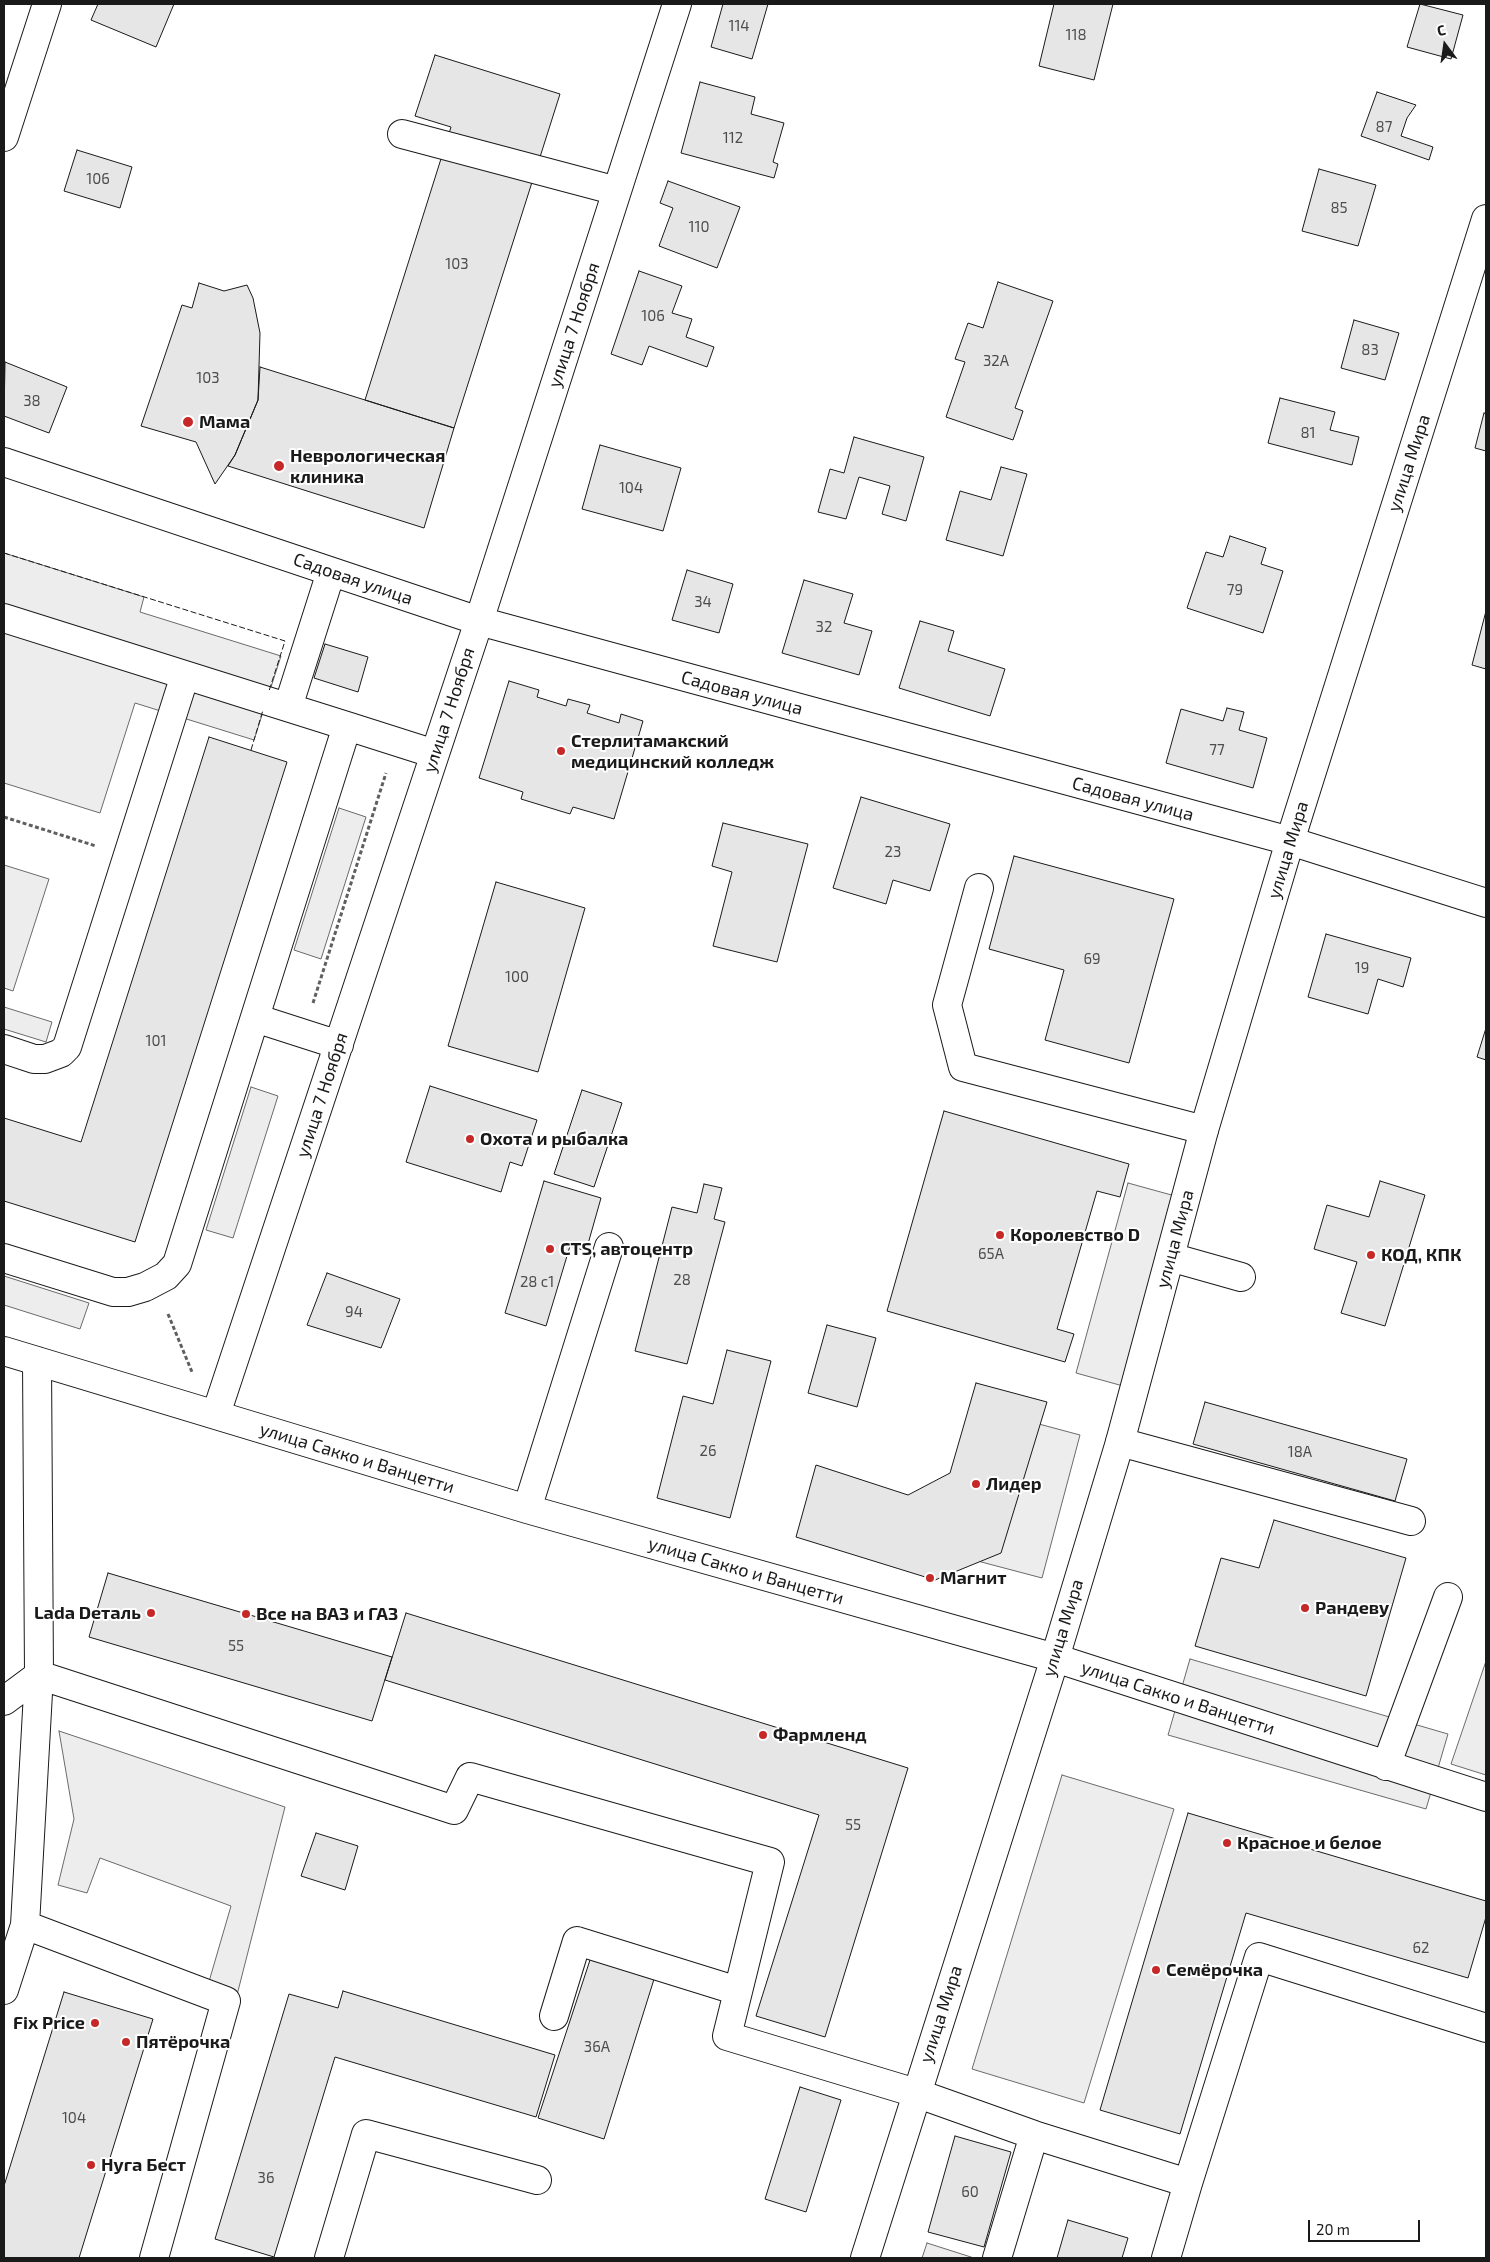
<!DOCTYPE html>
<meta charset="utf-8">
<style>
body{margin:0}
#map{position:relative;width:1490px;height:2262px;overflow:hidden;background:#fff;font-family:"Exo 2",sans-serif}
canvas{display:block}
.frame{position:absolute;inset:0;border:5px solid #1a1a1a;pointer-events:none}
.north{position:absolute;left:1420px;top:20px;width:50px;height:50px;-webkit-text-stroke:4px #fff;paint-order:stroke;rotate:346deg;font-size:14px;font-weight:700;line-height:20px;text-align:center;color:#1a1a1a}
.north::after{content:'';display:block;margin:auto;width:18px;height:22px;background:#1a1a1a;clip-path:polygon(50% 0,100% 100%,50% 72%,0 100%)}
.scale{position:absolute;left:1308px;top:2220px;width:112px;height:22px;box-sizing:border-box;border:2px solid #1a1a1a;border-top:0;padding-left:6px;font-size:15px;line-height:18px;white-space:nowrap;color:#1a1a1a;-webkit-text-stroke:4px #fff;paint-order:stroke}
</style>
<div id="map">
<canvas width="1490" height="2262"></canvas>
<div class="frame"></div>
<div class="north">С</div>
<div class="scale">20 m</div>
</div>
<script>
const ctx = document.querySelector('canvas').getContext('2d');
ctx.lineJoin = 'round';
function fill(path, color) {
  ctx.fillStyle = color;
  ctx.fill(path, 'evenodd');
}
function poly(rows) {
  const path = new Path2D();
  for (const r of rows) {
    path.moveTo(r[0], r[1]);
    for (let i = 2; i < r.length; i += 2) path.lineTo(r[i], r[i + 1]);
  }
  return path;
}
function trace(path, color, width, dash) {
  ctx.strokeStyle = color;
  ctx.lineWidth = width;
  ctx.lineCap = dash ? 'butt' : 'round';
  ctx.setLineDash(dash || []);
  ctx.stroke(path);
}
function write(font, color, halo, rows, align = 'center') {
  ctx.font = font + ' "Exo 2",sans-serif';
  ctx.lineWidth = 4;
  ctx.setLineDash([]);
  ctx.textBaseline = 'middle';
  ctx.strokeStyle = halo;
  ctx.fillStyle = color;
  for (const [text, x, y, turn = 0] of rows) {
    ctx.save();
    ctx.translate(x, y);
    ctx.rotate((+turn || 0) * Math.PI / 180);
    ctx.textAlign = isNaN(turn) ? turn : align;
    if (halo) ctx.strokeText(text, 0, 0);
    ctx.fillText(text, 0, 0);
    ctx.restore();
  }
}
const built = poly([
 [4,553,144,597,140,612,281,656,254,740,135,703,100,813,4,783,4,553],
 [339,808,366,817,321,959,294,950,339,808],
 [4,865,49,879,13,991,4,988,4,865],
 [4,1007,52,1022,46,1042,4,1029,4,1007],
 [251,1087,278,1096,233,1238,206,1230,251,1087],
 [1128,1183,1186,1199,1134,1389,1076,1373,1128,1183],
 [4,1276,89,1303,80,1329,4,1305,4,1276],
 [1009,1416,1080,1435,1042,1578,970,1559,1009,1416],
 [1190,1659,1448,1734,1426,1809,1168,1735,1190,1659],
 [1486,1661,1486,1775,1451,1764,1486,1661],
 [59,1731,285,1807,237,1995,208,1985,231,1906,100,1858,87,1893,58,1885,74,1819,59,1731],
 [1062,1775,1174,1809,1084,2103,972,2069,1062,1775],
 [927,2243,974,2258,922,2258,927,2243]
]);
fill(built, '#ededed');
trace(built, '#6a6a6a', 1);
const building = poly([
 [98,4,174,4,156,47,91,20,98,4],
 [723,4,768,4,752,59,711,47,723,4],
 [1054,4,1113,4,1094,80,1039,66,1054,4],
 [1420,4,1463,15,1451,59,1407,47,1420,4],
 [435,55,560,94,454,428,365,400,451,127,415,116,435,55],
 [700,82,755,97,751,114,784,123,773,162,778,164,774,178,681,153,700,82],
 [1377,92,1416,105,1407,118,1401,136,1433,147,1429,160,1361,136,1377,92],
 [77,150,132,167,120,208,64,191,77,150],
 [1319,169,1376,185,1358,246,1302,231,1319,169],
 [668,181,740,207,717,268,659,246,673,208,660,203,668,181],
 [639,271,682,286,672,313,692,319,686,337,714,347,707,367,649,346,642,365,611,354,639,271],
 [998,282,1053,301,1015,408,1023,411,1013,440,946,417,965,362,955,359,968,323,983,328,998,282],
 [199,283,224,291,247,285,253,298,260,333,258,400,235,455,215,484,196,442,141,426,182,305,192,308,199,283],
 [1354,320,1399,333,1385,380,1341,368,1354,320],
 [5,362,67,387,49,433,4,416,5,362],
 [260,367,454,428,424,528,228,466,235,455,258,400,260,367],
 [1280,398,1335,412,1330,430,1359,437,1352,465,1268,443,1280,398],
 [1484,413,1486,414,1486,451,1475,448,1484,413],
 [854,437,924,457,906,521,882,514,890,486,859,477,846,519,818,512,830,469,844,473,854,437],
 [600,445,681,468,663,531,582,509,600,445],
 [1001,467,1027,474,1003,556,946,540,960,491,991,500,1001,467],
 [1230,536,1266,548,1261,564,1283,571,1263,633,1187,608,1206,552,1223,557,1230,536],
 [687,570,733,584,719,633,672,620,687,570],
 [804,580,853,594,844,623,872,631,859,675,782,653,804,580],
 [1486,611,1486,669,1472,665,1486,611],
 [920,621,954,631,948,651,1005,669,990,716,899,688,920,621],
 [325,644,368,657,358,692,314,678,325,644],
 [509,681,539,690,537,697,566,706,568,699,590,705,587,713,619,723,621,714,643,721,614,819,573,807,570,814,521,799,523,792,479,778,509,681],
 [1227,708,1244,712,1239,730,1267,738,1253,788,1166,763,1181,709,1223,721,1227,708],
 [209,737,287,762,135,1242,4,1201,4,1118,81,1142,209,737],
 [861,797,950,824,930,891,893,880,886,904,833,888,861,797],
 [723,823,808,844,777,962,713,946,732,872,712,866,723,823],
 [1014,856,1174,899,1129,1063,1045,1040,1064,970,989,949,1014,856],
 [496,882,585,908,538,1072,448,1046,496,882],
 [1326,934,1411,958,1403,987,1378,979,1368,1014,1308,997,1326,934],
 [1486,1028,1486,1060,1477,1057,1486,1028],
 [430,1086,537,1120,522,1166,510,1162,501,1192,406,1162,430,1086],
 [582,1090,622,1103,594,1187,554,1174,582,1090],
 [944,1111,1129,1164,1120,1197,1097,1191,1057,1329,1074,1334,1065,1362,887,1311,944,1111],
 [544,1181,601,1198,586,1251,570,1246,546,1326,505,1313,544,1181],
 [1380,1181,1425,1195,1385,1326,1341,1313,1357,1262,1314,1249,1327,1205,1369,1217,1380,1181],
 [704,1184,722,1188,714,1219,725,1222,687,1364,635,1351,672,1207,697,1213,704,1184],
 [327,1273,400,1299,381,1348,307,1325,327,1273],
 [827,1325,876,1338,857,1407,808,1393,827,1325],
 [727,1350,771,1361,730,1518,657,1498,683,1396,713,1404,727,1350],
 [976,1383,1047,1402,1001,1553,935,1580,796,1537,816,1465,908,1495,950,1473,976,1383],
 [1205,1402,1407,1459,1395,1501,1193,1444,1205,1402],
 [1274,1520,1406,1558,1366,1696,1195,1646,1221,1558,1259,1568,1274,1520],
 [108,1573,392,1657,372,1721,89,1637,108,1573],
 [406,1613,908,1768,825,2037,756,2016,819,1815,385,1680,406,1613],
 [1188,1813,1486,1901,1486,1917,1468,1978,1246,1913,1180,2134,1100,2110,1188,1813],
 [316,1833,358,1846,345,1890,301,1876,316,1833],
 [591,1957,655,1976,604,2139,538,2118,591,1957],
 [343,1991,555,2055,536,2117,335,2057,274,2257,215,2239,289,1994,338,2008,343,1991],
 [64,1992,153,2019,79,2258,4,2258,4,2186,64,1992],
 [800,2087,841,2100,806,2212,765,2199,800,2087],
 [955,2136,1011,2152,984,2247,928,2232,955,2136],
 [1068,2220,1128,2238,1122,2258,1057,2258,1068,2220]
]);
fill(building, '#e6e6e6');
trace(building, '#1a1a1a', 1);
const minor = poly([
 [402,134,617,191],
 [4,137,47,4],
 [4,462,479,621,1290,841,1486,903],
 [4,618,185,675],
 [288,707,331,572],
 [347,726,435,754],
 [979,888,947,1005,963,1067,1204,1130],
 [255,1018,339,1045],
 [4,1049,34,1059,45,1059,61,1053,67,1047,185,675,347,726,177,1264,166,1276,145,1287,128,1292,113,1292,4,1258],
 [1170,1257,1241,1277],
 [4,1351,527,1509,1055,1658,1486,1797],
 [37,1361,39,1675,25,1925,226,2001,154,2258],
 [216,1414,479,621,677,4],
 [1120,1442,1411,1521],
 [527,1509,609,1247],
 [4,1701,39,1675,454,1810,470,1777,770,1862,727,2036,916,2093,1034,2135,1188,2183,1259,1957,1486,2028],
 [1386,1766,1448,1597],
 [4,1990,25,1925],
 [554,2016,577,1941,738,1991],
 [329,2258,366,2134,537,2180],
 [997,2258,1034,2135],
 [1166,2258,1188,2183]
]);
const major = poly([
 [865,2258,1055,1658,1120,1442,1204,1130,1290,841,1486,219]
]);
trace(minor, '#1a1a1a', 30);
trace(major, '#1a1a1a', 30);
trace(poly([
 [4,817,96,846],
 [313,1003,386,773],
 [168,1314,192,1372]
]), '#5f5f5f', 3, [4, 2.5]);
trace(minor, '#fff', 28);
trace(major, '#fff', 28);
trace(poly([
 [4,553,285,641,269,691],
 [251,750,263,710]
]), '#1a1a1a', 1, [6, 2.5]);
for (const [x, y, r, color] of [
 [188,422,6,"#c62828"],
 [279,466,6,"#c62828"],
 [561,751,5,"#c62828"],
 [470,1139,5,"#c62828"],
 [1000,1235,5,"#c62828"],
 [550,1249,5,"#c62828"],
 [1371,1255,5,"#c62828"],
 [976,1484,5,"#c62828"],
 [930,1578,5,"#c62828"],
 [1305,1608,5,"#c62828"],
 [151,1613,5,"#c62828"],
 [246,1614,5,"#c62828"],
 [763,1735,5,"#c62828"],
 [1227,1843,5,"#c62828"],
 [1156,1970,5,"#c62828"],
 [95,2023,5,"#c62828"],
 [126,2042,5,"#c62828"],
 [91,2165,5,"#c62828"]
]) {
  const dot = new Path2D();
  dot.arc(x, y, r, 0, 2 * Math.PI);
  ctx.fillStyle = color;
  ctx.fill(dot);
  trace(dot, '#fff', 2);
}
write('15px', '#4d4d4d', null, [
 ["114",739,26],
 ["118",1076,35],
 ["87",1384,127],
 ["112",733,138],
 ["106",98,179],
 ["85",1339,208],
 ["110",699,227],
 ["103",457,264],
 ["106",653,316],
 ["83",1370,350],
 ["32А",996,361],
 ["103",208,378],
 ["38",32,401],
 ["81",1308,433],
 ["104",631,488],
 ["79",1235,590],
 ["34",703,602],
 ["32",824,627],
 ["77",1217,750],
 ["23",893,852],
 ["69",1092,959],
 ["19",1362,968],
 ["100",517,977],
 ["101",156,1041],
 ["65А",991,1254],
 ["28",682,1280],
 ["28 с1",537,1282],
 ["94",354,1312],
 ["26",708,1451],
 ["18А",1300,1452],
 ["55",236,1646],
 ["55",853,1825],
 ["62",1421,1948],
 ["36А",597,2047],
 ["104",74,2118],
 ["36",266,2178],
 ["60",970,2192]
]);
write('18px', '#1a1a1a', '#fff', [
 ["улица 7 Ноября",574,325,-72],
 ["улица Мира",1409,463,-72],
 ["Садовая улица",353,579,19],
 ["Садовая улица",742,693,15],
 ["улица 7 Ноября",449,710,-72],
 ["Садовая улица",1133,799,15],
 ["улица Мира",1288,850,-73],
 ["улица 7 Ноября",322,1095,-72],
 ["улица Мира",1175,1239,-75],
 ["улица Сакко и Ванцетти",357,1458,17],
 ["улица Сакко и Ванцетти",746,1571,16],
 ["улица Мира",1063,1628,-73],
 ["улица Сакко и Ванцетти",1178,1698,18],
 ["улица Мира",941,2014,-72]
]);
write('bold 18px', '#1a1a1a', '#fff', [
 ["Мама",199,422],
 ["Неврологическая",290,456],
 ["клиника",290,477],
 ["Стерлитамакский",571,741],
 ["медицинский колледж",571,762],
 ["Охота и рыбалка",480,1139],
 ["Королевство D",1010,1235],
 ["СTS, автоцентр",560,1249],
 ["КОД, КПК",1381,1255],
 ["Лидер",986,1484],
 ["Магнит",940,1578],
 ["Рандеву",1315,1608],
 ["Lada Dеталь",141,1613,"right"],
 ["Все на ВАЗ и ГАЗ",256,1614],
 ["Фармленд",773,1735],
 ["Красное и белое",1237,1843],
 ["Семёрочка",1166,1970],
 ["Fix Price",85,2023,"right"],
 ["Пятёрочка",136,2042],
 ["Нуга Бест",101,2165]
], 'left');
</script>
